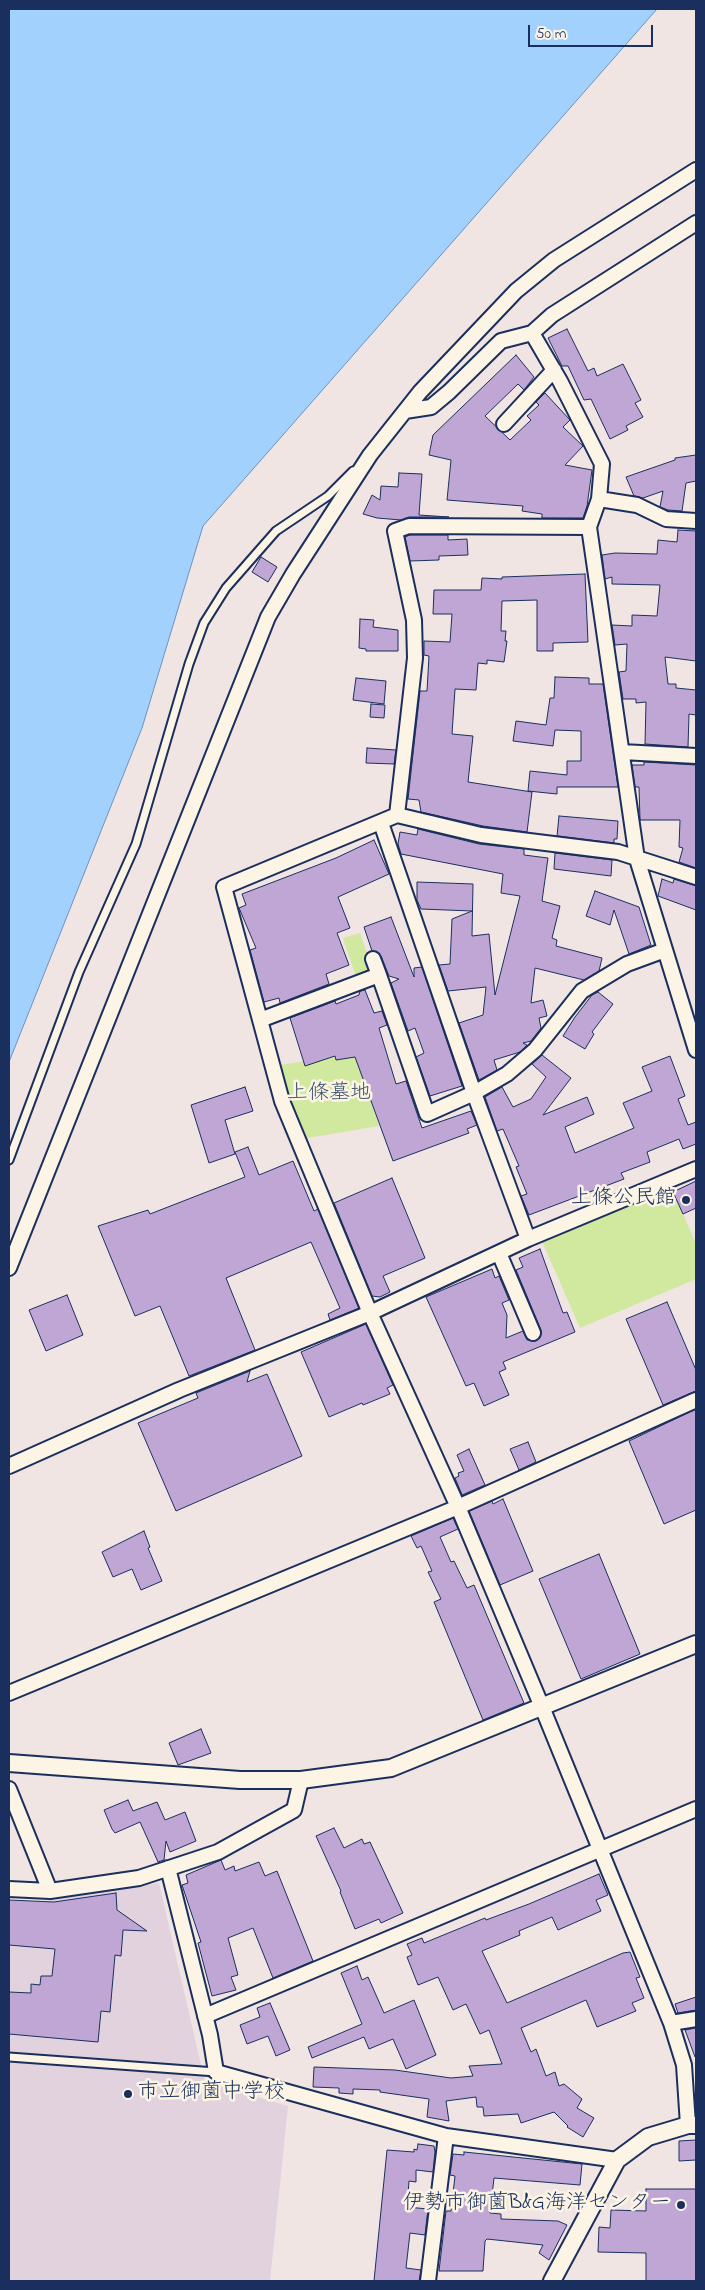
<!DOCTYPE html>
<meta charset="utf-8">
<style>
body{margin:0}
#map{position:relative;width:705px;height:2290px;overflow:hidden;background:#f0e5e2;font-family:"Indie Flower",sans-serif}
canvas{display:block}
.frame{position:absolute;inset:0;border:10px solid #1b2f5e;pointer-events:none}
.scale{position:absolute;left:528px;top:25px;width:125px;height:22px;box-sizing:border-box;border:2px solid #1b2f5e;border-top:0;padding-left:6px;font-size:15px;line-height:18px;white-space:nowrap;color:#1b2f5e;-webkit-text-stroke:4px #fcf5e5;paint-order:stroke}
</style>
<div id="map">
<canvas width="705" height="2290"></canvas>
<div class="frame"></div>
<div class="scale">50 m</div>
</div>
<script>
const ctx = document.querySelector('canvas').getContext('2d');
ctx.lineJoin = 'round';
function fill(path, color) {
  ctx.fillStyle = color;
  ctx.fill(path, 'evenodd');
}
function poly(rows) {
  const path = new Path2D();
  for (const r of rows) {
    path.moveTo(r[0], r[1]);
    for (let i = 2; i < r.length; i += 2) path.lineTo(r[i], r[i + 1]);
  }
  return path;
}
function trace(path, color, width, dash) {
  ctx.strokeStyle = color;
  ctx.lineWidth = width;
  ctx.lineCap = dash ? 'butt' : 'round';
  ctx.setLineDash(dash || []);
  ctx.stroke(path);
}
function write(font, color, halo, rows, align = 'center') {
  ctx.font = font + ' "Indie Flower","Klee One",sans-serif';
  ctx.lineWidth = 5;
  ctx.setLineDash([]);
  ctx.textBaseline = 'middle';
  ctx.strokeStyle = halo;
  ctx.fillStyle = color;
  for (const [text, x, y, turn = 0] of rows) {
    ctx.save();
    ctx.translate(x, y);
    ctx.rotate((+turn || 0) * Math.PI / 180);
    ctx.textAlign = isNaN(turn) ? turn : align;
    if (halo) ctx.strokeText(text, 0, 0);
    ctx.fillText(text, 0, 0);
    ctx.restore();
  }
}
fill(poly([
 [159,1883,205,2082,288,2106,270,2281,9,2281,9,1901,45,1901]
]), '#e1d2de');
fill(poly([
 [360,933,374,974,357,980,343,938],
 [355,1053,379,1126,302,1139,280,1065],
 [670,1184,696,1244,696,1279,580,1328,541,1239]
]), '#d0e99f');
const water = poly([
 [9,9,657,9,203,526,142,728,9,1062,9,9]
]);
fill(water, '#a3d1fe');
trace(water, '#6d90be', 1);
const building = poly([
 [567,329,588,371,594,368,597,376,623,364,641,400,635,403,643,417,626,426,628,430,610,439,591,399,584,400,568,366,562,366,548,338,567,329],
 [516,355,534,377,524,390,518,384,485,416,510,440,531,420,527,416,539,405,536,402,545,393,570,420,563,427,583,446,565,465,592,470,587,506,583,518,542,518,542,514,522,511,523,506,447,500,451,460,429,455,433,435,516,355],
 [696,455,696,481,686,483,682,511,668,510,660,507,663,491,643,498,634,496,626,477,675,460,675,458,696,455],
 [399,473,422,474,419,515,449,517,409,517,401,520,377,518,363,514,372,495,380,500,381,486,398,487,399,473],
 [678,530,696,531,696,661,665,657,668,684,676,684,676,688,696,690,696,715,689,714,688,747,645,744,646,702,636,703,636,699,623,699,619,672,626,671,627,644,615,645,612,625,632,626,632,615,657,616,660,585,612,584,612,577,605,579,602,555,615,553,657,554,658,540,677,542,678,530],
 [410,535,448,535,448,540,467,539,468,555,439,556,439,560,410,561,405,537,410,535],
 [261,557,277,567,268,582,252,572,261,557],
 [585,574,588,642,553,643,553,651,537,651,537,600,502,601,501,631,506,631,505,641,507,641,504,662,487,660,487,664,478,663,476,690,455,689,452,734,473,736,468,782,532,792,527,832,483,826,421,812,419,800,408,799,420,691,427,691,429,656,424,655,424,641,450,642,452,614,433,614,434,590,481,590,482,578,502,579,502,577,585,574],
 [360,619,374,620,373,627,398,630,398,651,366,651,366,649,359,648,360,619],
 [555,677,589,678,589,684,603,684,618,787,557,787,557,794,528,791,530,771,567,775,567,761,581,761,581,731,555,730,553,746,513,741,516,721,546,725,550,698,554,698,555,677],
 [356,678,386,681,384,704,353,700,356,678],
 [371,704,385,705,384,718,370,717,371,704],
 [367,748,396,750,394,764,366,763,367,748],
 [644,762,696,765,696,868,679,862,683,848,679,847,680,820,640,820,639,787,635,787,632,765,644,765,644,762],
 [559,816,618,821,617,839,614,839,614,843,557,836,559,816],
 [418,829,479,844,524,849,524,855,548,858,542,901,560,906,552,938,557,940,556,946,602,958,599,971,584,980,535,968,531,1003,543,1000,547,1016,539,1018,541,1028,531,1041,523,1043,527,1045,520,1052,494,1060,497,1070,479,1080,459,1023,483,1015,486,987,448,991,439,965,450,964,452,919,472,911,421,909,417,900,417,882,473,884,472,936,489,934,495,995,520,896,501,893,503,874,401,854,398,844,400,832,417,835,418,829],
 [374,840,389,874,338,897,350,928,337,933,349,965,326,974,329,984,280,1003,279,998,264,1002,250,950,256,948,239,908,246,905,242,894,336,858,374,840],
 [555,853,612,860,611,876,554,869,555,853],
 [662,879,673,883,674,879,696,886,696,910,658,896,662,879],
 [595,891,639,907,651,945,629,954,614,910,610,925,586,916,595,891],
 [391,917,414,977,414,968,422,967,462,1086,430,1096,416,1057,424,1053,415,1028,408,1031,391,983,399,979,389,976,381,956,372,951,364,927,391,917],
 [365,990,374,1013,382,1011,387,1025,379,1028,396,1084,406,1081,422,1128,471,1111,477,1125,467,1129,469,1133,393,1161,355,1057,336,1060,335,1056,305,1066,290,1018,335,1001,336,1004,359,995,360,991,365,990],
 [598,992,613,1004,592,1032,594,1034,585,1049,563,1036,575,1017,592,995,598,992],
 [542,1055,571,1078,543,1115,587,1097,594,1114,565,1127,575,1153,634,1128,623,1103,652,1091,642,1067,670,1056,685,1096,678,1099,688,1125,696,1122,696,1144,683,1149,679,1139,647,1152,650,1162,621,1173,624,1179,529,1215,521,1196,527,1194,516,1167,519,1166,503,1129,497,1131,485,1097,502,1087,513,1107,531,1099,546,1077,532,1064,542,1055],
 [245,1087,253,1111,225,1120,235,1154,209,1163,191,1105,245,1087],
 [248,1147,259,1175,293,1161,314,1211,318,1209,359,1308,330,1320,328,1314,340,1308,311,1242,226,1278,255,1350,189,1376,160,1306,135,1316,98,1226,148,1210,150,1214,245,1177,235,1152,248,1147],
 [392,1178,425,1258,383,1276,390,1292,380,1297,372,1296,334,1203,392,1178],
 [696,1181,696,1208,683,1214,673,1192,696,1181],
 [540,1249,563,1313,567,1312,575,1332,503,1362,506,1369,499,1372,509,1395,484,1406,474,1383,466,1386,426,1297,492,1269,495,1278,499,1276,509,1300,502,1303,507,1315,506,1338,523,1331,527,1340,536,1341,540,1338,541,1330,516,1270,523,1267,519,1258,540,1249],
 [67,1295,83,1335,46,1351,29,1310,67,1295],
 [667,1302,696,1370,696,1391,663,1405,626,1319,667,1302],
 [366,1324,393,1385,387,1388,390,1394,363,1405,362,1403,329,1417,301,1352,366,1324],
 [250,1371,247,1382,267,1374,302,1456,176,1511,138,1423,198,1398,196,1393,250,1371],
 [696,1409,696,1510,664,1524,629,1441,696,1409],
 [528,1442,536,1462,519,1470,510,1449,528,1442],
 [469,1449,485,1485,462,1495,455,1478,459,1476,458,1473,464,1471,457,1455,469,1449],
 [503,1499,533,1571,500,1585,469,1511,492,1501,493,1504,503,1499],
 [453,1518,458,1529,440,1537,451,1562,454,1561,467,1588,474,1585,524,1703,483,1720,434,1602,441,1599,428,1572,432,1571,421,1546,417,1548,411,1536,453,1518],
 [144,1531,150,1547,148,1548,162,1581,141,1590,132,1569,113,1577,102,1552,144,1531],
 [599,1554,640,1654,581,1679,539,1579,599,1554],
 [201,1729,211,1753,178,1765,169,1743,201,1729],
 [128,1800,133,1811,157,1802,165,1820,185,1812,196,1841,170,1852,166,1841,164,1860,158,1862,140,1822,115,1833,112,1829,104,1810,128,1800],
 [334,1828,344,1848,362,1839,364,1844,370,1842,403,1913,381,1923,379,1919,355,1929,340,1892,341,1891,316,1836,334,1828],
 [221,1860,225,1870,234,1866,235,1871,259,1862,265,1876,277,1871,313,1961,273,1978,253,1928,228,1938,238,1975,231,1977,236,1990,212,1996,198,1943,201,1942,182,1885,188,1883,186,1875,221,1860],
 [599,1874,608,1895,596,1900,601,1911,558,1930,552,1917,519,1931,520,1935,482,1951,507,2003,623,1953,630,1952,640,1977,636,1978,644,1998,632,2003,636,2011,597,2027,586,2000,521,2028,531,2052,536,2049,546,2076,555,2072,559,2086,564,2084,582,2099,577,2108,594,2118,583,2137,567,2127,568,2126,554,2112,521,2123,518,2114,484,2116,483,2107,477,2107,476,2097,446,2101,449,2121,427,2117,429,2099,380,2092,380,2090,353,2089,353,2094,339,2093,339,2088,313,2087,314,2067,395,2070,451,2078,473,2076,469,2066,502,2064,489,2030,480,2034,466,2004,453,2010,438,1977,418,1985,407,1957,412,1955,407,1944,422,1938,424,1943,485,1918,486,1920,529,1904,599,1874],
 [116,1893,117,1910,147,1931,123,1930,121,1956,115,1955,110,2012,101,2011,98,2042,9,2034,9,1992,31,1993,31,1984,40,1985,41,1976,52,1976,55,1949,9,1945,9,1900,54,1902,116,1893],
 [357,1966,362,1980,368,1977,384,2013,414,2000,436,2055,406,2069,393,2039,369,2049,364,2037,312,2058,308,2047,362,2024,341,1973,357,1966],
 [696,1997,696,2010,678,2013,675,2004,696,1997],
 [270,2003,290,2050,276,2056,268,2036,247,2044,240,2025,260,2017,257,2008,270,2003],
 [696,2028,696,2057,695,2057,685,2030,696,2028],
 [696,2140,696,2160,679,2161,679,2141,696,2140],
 [418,2144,434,2146,435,2152,433,2172,416,2170,416,2182,409,2181,407,2207,428,2209,425,2235,410,2233,406,2268,421,2270,419,2281,374,2281,387,2150,414,2152,414,2149,417,2150,418,2144],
 [464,2152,582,2164,580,2185,494,2178,490,2213,501,2214,501,2219,558,2221,567,2225,549,2260,539,2253,543,2245,487,2239,485,2241,483,2271,439,2271,446,2211,451,2211,455,2176,450,2175,453,2154,464,2155,464,2152],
 [646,2189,696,2189,696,2281,646,2281,646,2253,598,2252,599,2227,610,2228,611,2210,646,2211,646,2189]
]);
fill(building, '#bfa6d5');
trace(building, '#1b2f5e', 1);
const service = poly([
 [9,1160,79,972,136,844,189,664,204,623,226,588,276,531,328,496,353,471],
 [9,2057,216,2072]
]);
const minor = poly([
 [696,223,552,315,532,333,560,381,602,464,599,499,589,527,637,859,696,1050],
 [405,411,431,407,449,392,501,341,532,333],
 [504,424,554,370],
 [599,499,637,505,666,519,696,521],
 [589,527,409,526,395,531,414,620,415,658,397,815,224,887,282,1101,370,1313,458,1507,542,1707,671,2023,684,2065,688,2125],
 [622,752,696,756],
 [397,815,481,835,618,852,696,877],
 [381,823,474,1093,507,1074,535,1050,582,991,627,964,665,950],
 [373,959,379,975],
 [260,1020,379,975,427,1114,474,1093,528,1239],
 [499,1253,533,1333],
 [9,1268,268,617,293,574,370,455,420,392,516,291,554,260,696,170],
 [9,1466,179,1390,370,1313,528,1239,696,1169],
 [9,1693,458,1507,696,1400],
 [9,1789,50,1891],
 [168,1868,210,2035,216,2072,446,2136,617,2160],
 [9,1889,50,1891,139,1878,218,1852,294,1810,301,1780],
 [205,2016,696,1809],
 [671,2023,696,2019],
 [428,2281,446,2136]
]);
const tertiary = poly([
 [9,1763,240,1780,301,1780,391,1768,696,1644],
 [552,2281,617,2160,648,2137,688,2125,696,2125]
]);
trace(service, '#1b2f5e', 11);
trace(minor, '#1b2f5e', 18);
trace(tertiary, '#1b2f5e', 20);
trace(service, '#fcf5e5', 7);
trace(minor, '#fcf5e5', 14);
trace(tertiary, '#fcf5e5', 16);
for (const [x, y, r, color] of [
 [686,1200,5,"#1b2f5e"],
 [128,2094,5,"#1b2f5e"],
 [681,2205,5,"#1b2f5e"]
]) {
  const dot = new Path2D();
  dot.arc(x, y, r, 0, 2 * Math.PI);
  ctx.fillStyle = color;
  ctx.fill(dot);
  trace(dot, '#fcf5e5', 2);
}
write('21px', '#3f546b', '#fcf5e5', [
 ["上條墓地",329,1095]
]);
write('21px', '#1b2f5e', '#fcf5e5', [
 ["上條公民館",676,1200],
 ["市立御薗中学校",138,2094,"left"],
 ["伊勢市御薗B&G海洋センター",671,2205]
], 'right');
</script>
